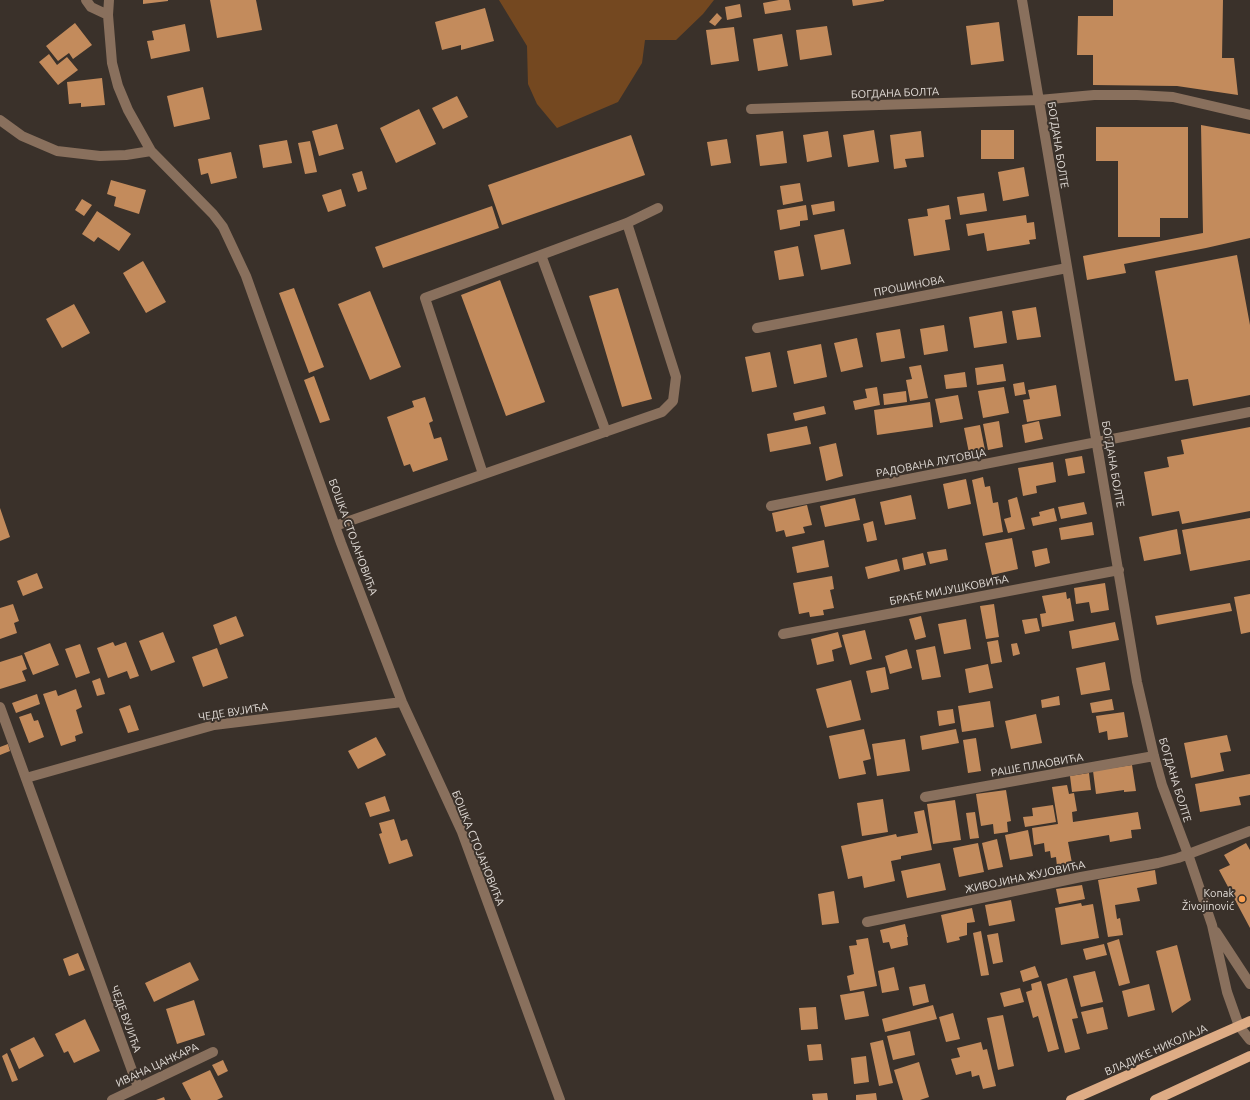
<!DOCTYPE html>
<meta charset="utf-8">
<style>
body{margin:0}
canvas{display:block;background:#3a312a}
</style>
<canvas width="1250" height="1100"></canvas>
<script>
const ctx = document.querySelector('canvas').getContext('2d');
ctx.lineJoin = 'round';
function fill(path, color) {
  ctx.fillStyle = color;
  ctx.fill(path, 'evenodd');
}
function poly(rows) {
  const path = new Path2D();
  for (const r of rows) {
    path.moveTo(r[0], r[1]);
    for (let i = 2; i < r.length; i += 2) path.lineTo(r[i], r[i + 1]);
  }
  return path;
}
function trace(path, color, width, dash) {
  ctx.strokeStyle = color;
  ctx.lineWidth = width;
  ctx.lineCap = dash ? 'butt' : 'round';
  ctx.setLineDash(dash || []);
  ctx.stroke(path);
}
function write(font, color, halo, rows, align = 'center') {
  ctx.font = font + ' Ubuntu,sans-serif';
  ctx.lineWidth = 4;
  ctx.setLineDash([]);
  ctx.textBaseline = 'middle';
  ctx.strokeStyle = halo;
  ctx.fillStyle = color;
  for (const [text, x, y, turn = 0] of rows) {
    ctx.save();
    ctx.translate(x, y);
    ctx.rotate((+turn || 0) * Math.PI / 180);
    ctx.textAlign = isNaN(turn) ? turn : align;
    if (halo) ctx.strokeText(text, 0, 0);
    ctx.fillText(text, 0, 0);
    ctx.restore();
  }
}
fill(poly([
 [499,0,714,0,703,14,676,40,645,40,642,63,618,102,557,128,537,104,528,84,527,46]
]), '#744820');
fill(poly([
 [143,0,168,0,168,1,143,4],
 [210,0,256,0,262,30,217,38],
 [779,0,789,0,791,10,765,14,763,3],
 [852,0,884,0,884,1,853,6],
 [1113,0,1223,0,1222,58,1234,58,1238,95,1177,86,1093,85,1093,55,1077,55,1078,16,1113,16],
 [740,4,742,17,727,20,725,7],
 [485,8,494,41,461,50,461,45,442,50,435,22],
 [717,13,722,18,715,26,709,22],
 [999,22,1004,61,971,65,966,26],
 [75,23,92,45,73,59,69,53,58,61,46,46],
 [185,24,190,51,151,59,147,41,154,40,152,31],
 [827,26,832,55,800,60,796,30],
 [734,27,739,61,711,65,706,30],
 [782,34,788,66,758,71,753,39],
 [49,54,57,65,67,57,78,70,58,85,39,62],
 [102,78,105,105,81,107,81,103,69,104,67,82],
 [203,87,210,119,174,127,167,96],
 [457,96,468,117,443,129,432,108],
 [419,109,436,144,396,163,380,128],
 [337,124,344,149,319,156,312,131],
 [1201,125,1250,134,1250,238,1206,248,1124,264,1126,273,1087,280,1083,256,1203,233],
 [1096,127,1188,127,1188,218,1160,218,1160,237,1118,237,1118,161,1096,161],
 [874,130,879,162,848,167,843,135],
 [981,130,1014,130,1014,159,981,159],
 [783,131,787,163,760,166,756,135],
 [828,131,832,157,807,162,803,135],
 [921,131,924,157,905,159,907,167,894,169,890,135],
 [631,135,645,175,502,225,488,185],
 [727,139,731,163,711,166,707,142],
 [287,140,292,163,263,168,259,145],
 [310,141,317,172,305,174,298,143],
 [231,152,237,178,211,184,208,173,201,175,198,159],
 [1024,167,1029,196,1003,201,998,172],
 [362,171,367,189,358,192,352,174],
 [111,180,146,190,139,214,114,206,116,197,107,194],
 [800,183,803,201,783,205,780,186],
 [341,189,346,206,328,212,322,195],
 [984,193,987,211,960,215,957,197],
 [82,199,92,205,84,216,75,210],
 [834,201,835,211,813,215,811,205],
 [806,205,808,220,800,221,800,226,780,230,777,210],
 [949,205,951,219,945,220,950,250,914,256,908,219,928,216,927,209],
 [492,206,499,228,383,268,375,247],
 [97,211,131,234,119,251,98,237,94,242,82,234],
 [1026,215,1027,223,1034,222,1036,239,1029,240,1030,244,987,251,984,233,968,236,966,224],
 [844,229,851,264,821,270,814,235],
 [798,246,804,276,779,280,774,251],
 [1237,255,1250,325,1250,395,1193,406,1188,379,1175,381,1155,271],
 [143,261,166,302,146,313,123,273],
 [500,280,545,402,506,416,461,295],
 [294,288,324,367,309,373,279,293],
 [618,288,652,399,622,407,589,296],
 [370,291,401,367,370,380,338,304],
 [74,304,90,333,62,348,46,319],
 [1036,307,1041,337,1017,340,1012,311],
 [1002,311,1007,343,974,348,969,317],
 [944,325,948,351,924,355,920,329],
 [900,329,905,358,881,362,876,333],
 [857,338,863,367,841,372,834,343],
 [821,344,827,377,794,384,787,351],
 [770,352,777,387,752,392,745,357],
 [1003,364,1006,381,977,385,975,368],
 [921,365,928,398,910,401,906,380,912,379,909,367],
 [965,372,967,387,946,389,944,375],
 [314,376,330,420,320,423,304,380],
 [1024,382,1026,394,1015,396,1013,384],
 [1056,385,1061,416,1027,422,1023,400,1030,399,1028,390],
 [877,387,880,405,855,410,853,401,867,398,865,389],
 [1004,387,1009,413,983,418,978,391],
 [906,391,907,402,884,405,883,394],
 [958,395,963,419,940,423,935,399],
 [425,397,433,421,429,423,434,439,441,437,448,460,413,472,410,464,404,466,387,417,414,407,412,401],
 [930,402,933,427,877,435,874,410],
 [824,406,826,414,795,421,793,413],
 [999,421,1003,447,988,450,983,424],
 [1039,421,1043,439,1025,443,1022,425],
 [980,425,985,450,969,453,964,428],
 [807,426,811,444,770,452,767,434],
 [1250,427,1250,511,1182,524,1179,511,1152,516,1144,472,1169,467,1167,457,1184,454,1181,440],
 [836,443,843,476,826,481,819,447],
 [1082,456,1085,473,1068,476,1065,459],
 [1053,462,1056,482,1036,486,1037,493,1023,496,1018,468],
 [983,477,985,487,990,486,993,503,998,502,1003,532,983,536,972,480],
 [966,479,971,504,948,509,943,484],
 [911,495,916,519,885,525,880,502],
 [1017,497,1025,529,1008,533,1004,519,1011,517,1008,500],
 [855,498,860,520,825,527,820,506],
 [1084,502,1087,514,1061,519,1058,507],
 [807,505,812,525,803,527,805,533,786,537,784,530,776,532,772,513],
 [0,508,10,537,0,541],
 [1054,508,1057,521,1033,526,1031,518,1040,516,1039,512],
 [1250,518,1250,560,1190,571,1182,530],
 [873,521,877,540,867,542,863,524],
 [1092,522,1094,535,1061,540,1059,528],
 [1177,529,1181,554,1144,561,1139,537],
 [1012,538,1018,569,992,575,985,543],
 [824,540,829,567,797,573,792,547],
 [1047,548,1050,563,1035,567,1032,551],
 [946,549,948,560,930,564,927,552],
 [923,553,926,565,904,570,902,558],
 [897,559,900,571,868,579,865,567],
 [37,573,43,588,23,596,17,581],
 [832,576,834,589,830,590,834,608,823,610,824,615,810,617,809,612,799,614,793,583],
 [1105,583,1109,610,1091,613,1089,602,1076,604,1074,588],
 [1066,592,1067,599,1070,598,1074,621,1042,627,1040,614,1046,613,1042,596],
 [1250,594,1250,632,1241,634,1234,597],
 [1230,603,1232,611,1157,625,1155,616],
 [13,604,19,621,14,623,17,633,0,639,0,608],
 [994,604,999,637,986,639,980,606],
 [236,616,244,636,220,645,213,625],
 [921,616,926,637,915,640,909,619],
 [1037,618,1040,631,1025,634,1022,620],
 [966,619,971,649,944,654,938,624],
 [1115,622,1119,640,1072,649,1069,631],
 [865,630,872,659,850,665,842,635],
 [163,632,175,662,151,671,139,641],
 [838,632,842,647,832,650,834,661,817,665,811,639],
 [998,640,1002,662,991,664,987,642],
 [113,642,115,646,126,642,139,676,130,679,127,671,108,678,97,648],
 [50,643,59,665,33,675,24,653],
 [1017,643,1020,654,1013,656,1011,644],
 [80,644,90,673,76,678,65,649],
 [935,646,941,677,922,680,916,650],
 [217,648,228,678,203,687,192,657],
 [907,649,912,668,890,674,885,656],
 [22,655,27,669,22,671,26,681,0,689,0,662],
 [1105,662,1110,690,1081,695,1076,668],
 [988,664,993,688,969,693,965,669],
 [885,667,889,689,871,693,866,671],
 [100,678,105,694,97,696,92,681],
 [851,680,861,720,827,728,816,689],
 [76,689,82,707,76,710,83,733,75,736,76,741,61,746,43,694,56,690,58,696],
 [37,694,40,704,16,713,12,703],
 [1059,696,1060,705,1042,708,1041,700],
 [1112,699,1114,710,1092,713,1090,703],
 [990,701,994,727,962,732,958,706],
 [130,705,139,730,128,733,119,709],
 [953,709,955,723,939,726,937,711],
 [1124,712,1128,737,1108,740,1107,731,1099,733,1096,716],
 [31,713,34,721,38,720,44,737,29,743,19,717],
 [1036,714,1042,743,1011,749,1005,721],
 [864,729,871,759,863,761,866,774,839,779,829,736],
 [956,729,959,743,922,750,920,736],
 [1227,735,1231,751,1220,753,1224,771,1191,778,1184,743],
 [376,737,386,755,358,769,348,751],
 [976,738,981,771,968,773,963,740],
 [905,739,910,771,877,776,872,744],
 [8,744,10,751,0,755,0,747],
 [1132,765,1136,791,1124,792,1124,790,1096,794,1093,771],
 [1089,773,1091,790,1072,792,1070,776],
 [1250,774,1250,795,1239,797,1241,805,1200,812,1195,784],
 [1067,785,1069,794,1074,793,1077,811,1072,812,1073,822,1138,812,1141,829,1131,830,1132,838,1110,842,1109,835,1068,842,1072,863,1057,866,1056,857,1051,858,1050,851,1045,852,1044,843,1034,845,1032,828,1058,824,1052,787],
 [1006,790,1011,821,1007,822,1008,832,994,834,993,824,981,826,976,794],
 [385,796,390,811,370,817,365,803],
 [883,799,888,832,862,836,857,803],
 [955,800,961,840,933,844,927,804],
 [1053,805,1056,822,1025,827,1023,817,1033,816,1032,808],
 [924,810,932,850,901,856,901,859,891,861,895,881,864,888,862,876,848,879,841,846,896,834,897,837,918,833,914,812],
 [975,812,979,838,970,839,966,813],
 [394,819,401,841,407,839,413,856,389,864,379,834,382,833,379,823],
 [1028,830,1033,856,1010,860,1005,835],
 [997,839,1003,867,988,870,982,843],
 [978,843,984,872,959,877,953,848],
 [1246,843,1250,850,1250,928,1219,870,1230,865,1224,855],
 [940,863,946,890,907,898,901,871],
 [1155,870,1157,884,1137,888,1140,901,1115,905,1117,919,1120,918,1123,935,1108,937,1098,880],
 [1082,885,1085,899,1059,904,1056,889],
 [834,891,839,923,822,925,818,894],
 [1011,900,1015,921,989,926,985,905],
 [1081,903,1082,906,1093,904,1099,938,1061,945,1055,908],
 [972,908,975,922,967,923,967,935,959,937,960,940,947,943,941,915],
 [905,924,908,937,907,937,908,945,891,949,889,942,883,943,880,930],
 [981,931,989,975,981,976,973,933],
 [998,933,1003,962,993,964,987,935],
 [868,938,877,986,850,991,847,976,854,974,849,946,857,945,856,940],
 [1119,939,1130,983,1119,986,1107,943],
 [1104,944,1107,955,1086,960,1083,949],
 [1177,945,1191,1000,1172,1013,1156,951],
 [78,953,85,970,69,976,63,959],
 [190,962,199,980,154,1002,145,983],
 [1035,966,1039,977,1023,982,1020,971],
 [894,967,899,990,882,993,878,971],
 [1095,971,1103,1002,1081,1007,1073,976],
 [1067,978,1078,1018,1072,1019,1080,1049,1065,1053,1047,984],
 [1041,981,1059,1049,1048,1052,1038,1016,1033,1018,1026,992,1032,990,1031,984],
 [925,984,929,1002,913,1006,909,987],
 [1149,984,1155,1010,1128,1017,1122,991],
 [1020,988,1024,1002,1004,1007,1000,993],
 [864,991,869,1016,845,1020,840,995],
 [194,1000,205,1035,177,1044,166,1009],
 [933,1005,937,1019,885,1032,882,1019],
 [816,1007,818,1029,801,1030,799,1008],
 [1103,1007,1108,1029,1087,1034,1081,1012],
 [953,1013,960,1039,946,1042,939,1017],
 [1003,1015,1014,1066,998,1070,987,1018],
 [85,1019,100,1051,74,1063,68,1051,64,1053,55,1034],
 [910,1031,915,1055,893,1060,887,1036],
 [34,1037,44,1056,19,1069,10,1049],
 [883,1040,893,1083,879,1086,870,1043],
 [981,1042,983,1050,987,1049,996,1086,983,1089,979,1075,972,1077,971,1071,956,1075,951,1059,960,1057,957,1048],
 [821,1044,823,1060,809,1061,807,1045],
 [7,1053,18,1080,12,1082,2,1056],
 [866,1056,869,1082,854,1084,851,1058],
 [223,1060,228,1071,218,1076,212,1065],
 [919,1062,929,1097,920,1100,903,1100,894,1070],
 [210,1070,223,1097,217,1100,191,1100,182,1083],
 [827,1093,828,1100,813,1100,812,1094],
 [876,1093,877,1100,856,1100,856,1095],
 [164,1097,165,1100,156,1100]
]), '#c38b5c');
trace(poly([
 [86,0,91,7,108,15],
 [109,0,108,15,112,63,118,86,128,110,151,151,213,214,223,227,246,276,341,543,402,702,462,832,560,1100],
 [1022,0,1137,682,1154,756,1162,785,1188,854,1212,925,1227,992,1239,1026,1250,1040],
 [751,109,1039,100,1094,95,1137,95,1173,97,1250,115],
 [0,120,22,136,57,151,100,156,126,155,151,151],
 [541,255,606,432],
 [757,328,1067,268],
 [483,474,425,298,627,223,658,208],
 [771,506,1250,412],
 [335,526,662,412,673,401,676,377,627,223],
 [783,634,1119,570],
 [0,707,138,1087],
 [26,778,214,725,402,702],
 [925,797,1154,756],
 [867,922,1081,877,1158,863,1178,858,1250,831],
 [1216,932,1250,984],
 [112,1100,213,1052]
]), '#89705d', 10);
trace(poly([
 [1071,1100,1250,1021],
 [1155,1100,1250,1056]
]), '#deac85', 10);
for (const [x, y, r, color] of [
 [1242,899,4,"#fa9f4e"]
]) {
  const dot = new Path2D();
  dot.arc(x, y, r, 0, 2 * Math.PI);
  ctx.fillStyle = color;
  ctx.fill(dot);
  trace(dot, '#3a312a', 1.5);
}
write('11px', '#e2dcd7', '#3a312a', [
 ["БОГДАНА БОЛТА",895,93,-2],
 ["БОГДАНА БОЛТЕ",1058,145,81],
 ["ПРОШИНОВА",909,286,-11],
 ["РАДОВАНА ЛУТОВЦА",931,463,-11],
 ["БОГДАНА БОЛТЕ",1113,464,80],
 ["БОШКА СТОЈАНОВИЋА",353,537,70],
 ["БРАЋЕ МИЈУШКОВИЋА",949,590,-11],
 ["ЧЕДЕ ВУЈИЋА",233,712,-9],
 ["РАШЕ ПЛАОВИЋА",1037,765,-10],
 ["БОГДАНА БОЛТЕ",1175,780,73],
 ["БОШКА СТОЈАНОВИЋА",478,848,68],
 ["ЖИВОЈИНА ЖУЈОВИЋА",1025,877,-12],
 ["ЧЕДЕ ВУЈИЋА",126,1019,70],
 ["ВЛАДИКЕ НИКОЛАЈА",1156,1050,-24],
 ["ИВАНА ЦАНКАРА",157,1065,-25]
]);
write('11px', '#e2dcd7', '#3a312a', [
 ["Konak",1234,893],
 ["Živojinović",1234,906]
], 'right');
</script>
